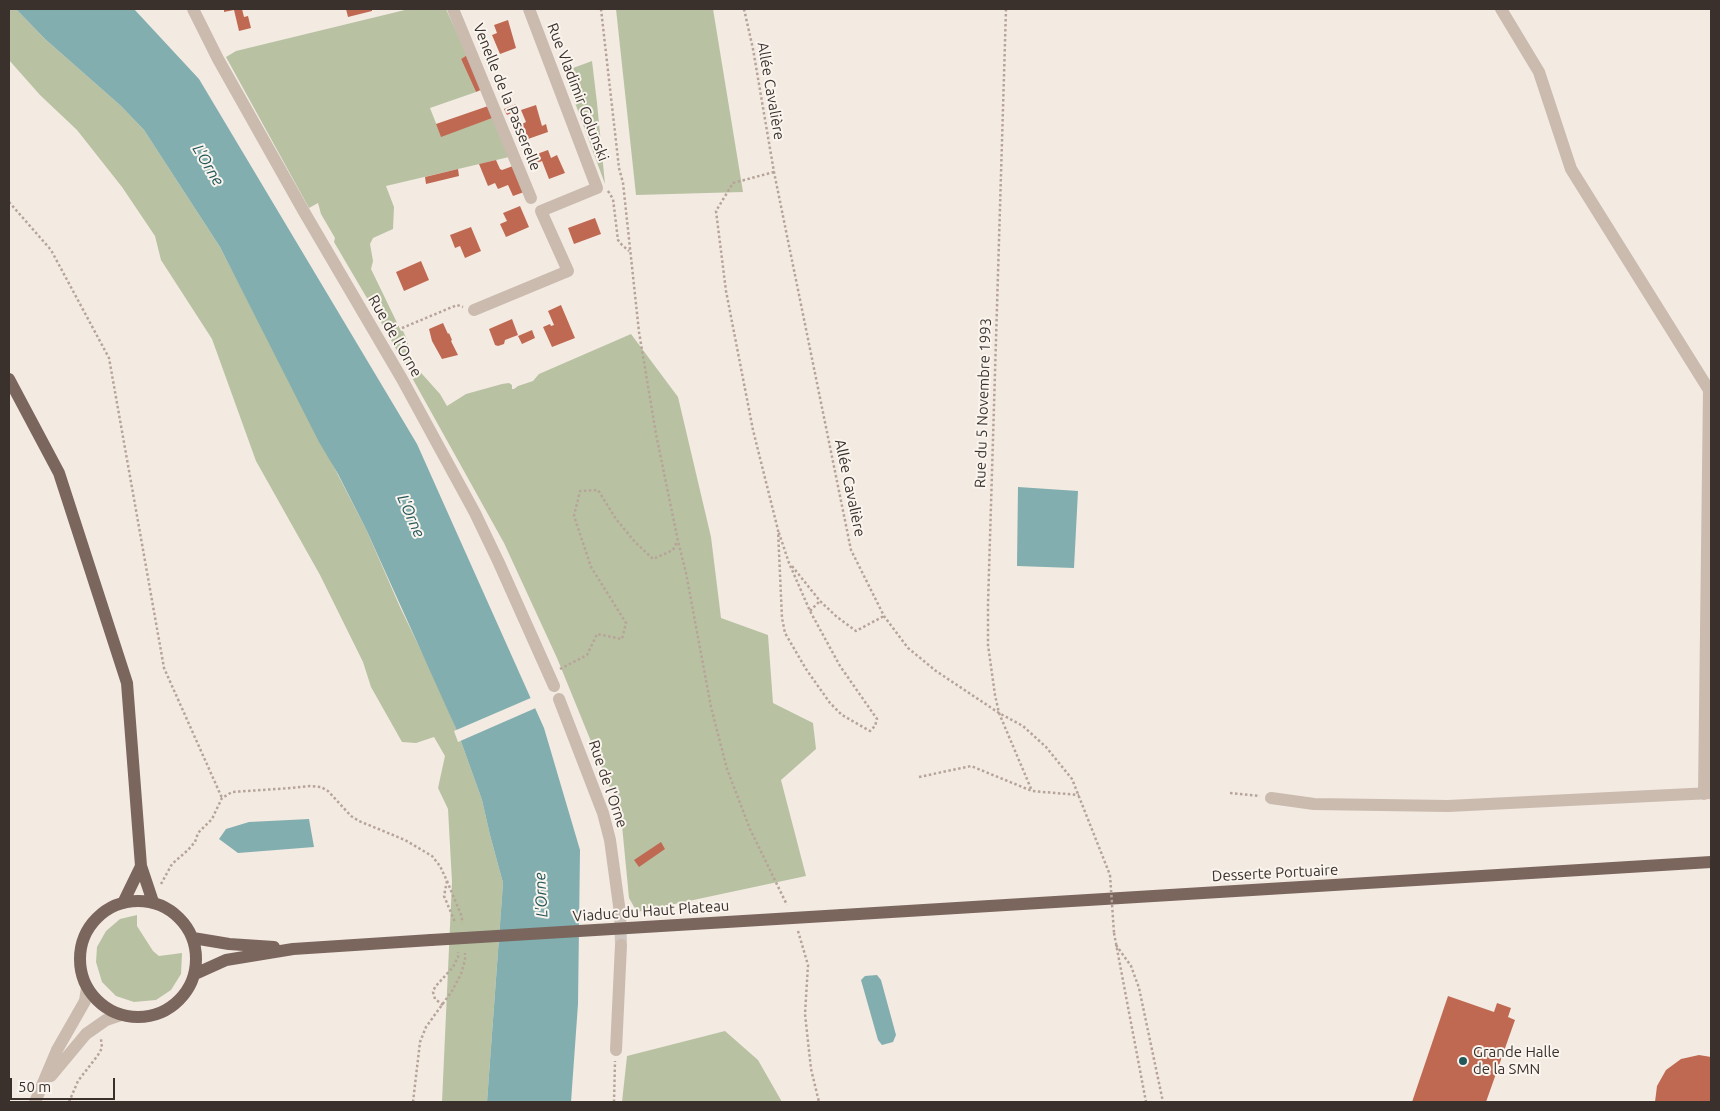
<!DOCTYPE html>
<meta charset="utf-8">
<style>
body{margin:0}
#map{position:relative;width:1720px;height:1111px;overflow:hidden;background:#f3eae2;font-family:Ubuntu,sans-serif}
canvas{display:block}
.frame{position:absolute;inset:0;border:10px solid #3a302c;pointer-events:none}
.scale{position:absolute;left:10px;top:1078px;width:105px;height:22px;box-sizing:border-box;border:2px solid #3a302c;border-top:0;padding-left:6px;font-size:15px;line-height:18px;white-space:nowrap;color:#3a302c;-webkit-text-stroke:4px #faf4ee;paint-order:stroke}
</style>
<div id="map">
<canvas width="1720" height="1111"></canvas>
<div class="frame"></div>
<div class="scale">50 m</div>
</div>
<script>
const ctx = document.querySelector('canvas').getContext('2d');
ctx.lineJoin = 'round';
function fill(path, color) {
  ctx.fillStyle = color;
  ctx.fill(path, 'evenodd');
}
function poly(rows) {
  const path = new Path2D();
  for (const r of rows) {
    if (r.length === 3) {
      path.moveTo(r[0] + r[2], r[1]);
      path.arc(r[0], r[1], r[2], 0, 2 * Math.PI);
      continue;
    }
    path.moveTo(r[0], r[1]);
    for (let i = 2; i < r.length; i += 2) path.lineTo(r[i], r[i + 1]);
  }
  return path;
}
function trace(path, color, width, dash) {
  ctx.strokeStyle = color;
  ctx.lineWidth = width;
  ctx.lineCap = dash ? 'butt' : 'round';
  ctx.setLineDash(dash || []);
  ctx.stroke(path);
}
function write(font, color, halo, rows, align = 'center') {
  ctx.font = font + ' Ubuntu,sans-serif';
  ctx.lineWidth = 4;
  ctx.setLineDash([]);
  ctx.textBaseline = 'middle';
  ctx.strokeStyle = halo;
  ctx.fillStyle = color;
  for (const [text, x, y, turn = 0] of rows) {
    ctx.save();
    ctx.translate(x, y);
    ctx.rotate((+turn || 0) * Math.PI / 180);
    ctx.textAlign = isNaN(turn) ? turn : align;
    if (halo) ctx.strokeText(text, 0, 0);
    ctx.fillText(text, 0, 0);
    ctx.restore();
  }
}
fill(poly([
 [9,9,16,9,45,39,121,106,144,130,220,247,366,529,400,607,437,684,458,733,482,800,490,835,503,883,487,1102,442,1102,452,882,448,809,438,788,445,756,434,737,416,743,402,742,371,687,363,662,320,575,256,461,212,339,161,260,155,236,122,187,77,130,40,95,9,60],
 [409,9,446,9,467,55,461,59,476,92,430,108,441,136,495,117,509,157,386,186,394,207,393,229,373,238,370,244,373,261,371,269,401,331,403,331,408,342,406,356,440,394,447,406,466,394,502,384,509,383,512,385,512,389,514,389,518,386,533,381,539,374,631,334,678,397,711,537,721,618,768,635,773,703,813,723,816,749,781,780,806,876,637,912,629,898,621,815,557,658,504,543,381,322,334,242,335,238,321,214,318,203,309,208,226,57,236,51],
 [616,9,713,9,743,192,636,195],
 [592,61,597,103,605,184,567,81,576,77,573,68],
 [137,915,137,926,153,951,159,956,182,953,181,974,171,990,156,1000,134,1002,116,996,102,982,96,962,97,947,106,931,120,919],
 [725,1031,758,1060,782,1102,622,1102,627,1056]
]), '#b8c2a2');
fill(poly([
 [16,9,134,9,199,79,417,444,544,728,580,850,578,1004,571,1102,487,1102,503,883,490,835,482,800,458,733,366,529,338,474,319,442,220,247,144,130,121,106,45,39],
 [1018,487,1078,491,1074,568,1017,566],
 [309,819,314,847,238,853,219,839,226,829,249,822],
 [877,975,881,980,896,1035,893,1042,882,1045,878,1040,861,980,865,976]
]), '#82aeaf');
fill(poly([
 [533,697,538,707,458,742,454,731]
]), '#f3eae2');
fill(poly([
 [224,9,242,9,244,17,248,16,251,28,239,31,234,10,224,12],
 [346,9,372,9,372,11,348,17],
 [508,20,516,48,500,54,492,35,497,33,494,25],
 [467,55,483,89,476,92,461,59],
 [516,104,518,110,507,115,504,109],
 [491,105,495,117,441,137,436,124],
 [536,105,542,126,546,124,548,132,528,139,522,124,526,122,521,110],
 [548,150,551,158,557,155,565,173,549,179,542,161,537,163,534,155],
 [496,160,500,169,502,170,513,166,524,192,513,196,508,185,498,189,495,183,488,186,479,164],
 [458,169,459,176,426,184,425,177],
 [520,206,529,227,506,237,500,224,507,221,503,213],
 [595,218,601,234,574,244,568,228],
 [471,227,481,251,465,258,460,246,455,248,450,235],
 [421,261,429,280,404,291,396,272],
 [561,305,575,338,552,347,543,327,550,324,551,326,554,325,548,311],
 [512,319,518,335,505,340,504,344,498,346,495,345,489,329],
 [443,323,448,334,449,333,452,340,451,341,458,355,442,359,432,341,429,329],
 [532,330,535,338,522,344,518,336],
 [661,842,665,849,639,867,634,860],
 [1448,996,1494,1012,1497,1003,1511,1008,1508,1017,1515,1020,1486,1102,1412,1102],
 [1699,1055,1711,1057,1711,1102,1655,1102,1657,1086,1666,1070,1681,1059]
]), '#c06952');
trace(poly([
 [620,913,621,945]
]), '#cec5be', 12, [12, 6]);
trace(poly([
 [601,9,619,168,623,183,639,332,656,434,678,541,686,573,711,707,727,769,750,829,787,905],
 [744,9,753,49,774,172,851,550,884,616,908,648,936,671,999,713,1023,726,1046,747,1072,779,1110,875],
 [1006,9,988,604,988,645,995,695,999,713,1032,791],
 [774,172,733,183,716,211,726,291,753,430,778,530,782,618,785,633,806,669,830,703,842,715,870,731,875,726,877,719,840,666,810,611,789,563,778,530],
 [608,191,613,199,618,240,622,245,629,251],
 [9,202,51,250,109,358,164,668,222,798],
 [402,328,457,305,463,307],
 [792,566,820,601,837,617,856,631,884,616],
 [810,611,820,601],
 [560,669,587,655,597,634,622,639,626,623,591,567,574,516,580,491,598,490,616,519,635,542,653,559,673,550,677,542],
 [919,777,971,766,1032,791,1079,795],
 [1230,793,1260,796],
 [447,881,444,896,455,922],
 [161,884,172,864,188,850,195,842,198,833,212,819,222,798,232,792,291,788,310,786,321,787,328,791,351,816,359,821,405,840,432,856,440,866,447,881,462,917,462,923],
 [798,931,808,965,805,1014,811,1069,819,1102],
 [1114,933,1146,1102],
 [1116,945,1131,966,1139,988,1163,1102],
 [443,1005,435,999,433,992,435,987,453,967,458,957,458,952],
 [69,1102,78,1081,98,1055,102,1048,101,1039],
 [413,1102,420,1042,426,1027,452,991,461,974,465,960,465,953],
 [614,1102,615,1061]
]), '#b7a498', 2.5, [2.5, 2.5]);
trace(poly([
 [193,9,218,59,303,210,402,379,475,513,499,563,554,686],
 [453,9,531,198],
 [1501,9,1539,72,1571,169,1709,390,1704,794],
 [474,310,568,271,541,211,597,188,529,9],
 [559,699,603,813,610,840,620,913],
 [1271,798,1314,804,1448,806,1711,793],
 [616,1050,621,945],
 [51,1076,86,1034,106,1020,121,1015],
 [35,1102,57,1050,85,1001,87,988]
]), '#cbbaae', 12);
trace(poly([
 [9,379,59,473,127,683,141,866,153,902],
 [138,959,58],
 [123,903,141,866],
 [842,915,1711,862],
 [193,938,229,944,274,947],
 [195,974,226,960,293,949,431,940]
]), '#7b665e', 12);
trace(poly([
 [1110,875,1114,933]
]), '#b7a498', 2.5, [2.5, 2.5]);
trace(poly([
 [431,940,842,915]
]), '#7b665e', 12);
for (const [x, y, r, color] of [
 [1463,1061,5,"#23585a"]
]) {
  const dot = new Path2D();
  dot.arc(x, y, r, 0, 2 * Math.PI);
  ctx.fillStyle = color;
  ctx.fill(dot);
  trace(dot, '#faf4ee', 2);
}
write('15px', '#3a302c', '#faf4ee', [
 ["Allée Cavalière",771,91,80],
 ["Rue Vladimir Golunski",578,92,69],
 ["Venelle de la Passerelle",507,97,68],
 ["Rue de l'Orne",395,336,60],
 ["Rue du 5 Novembre 1993",983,403,-88],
 ["Allée Cavalière",850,488,78],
 ["Rue de l'Orne",608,784,71],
 ["Desserte Portuaire",1275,873,-3],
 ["Viaduc du Haut Plateau",651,911,-4]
]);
write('15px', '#3a302c', '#faf4ee', [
 ["Grande Halle",1473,1052],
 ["de la SMN",1473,1069]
], 'left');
write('italic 16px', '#23585a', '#faf4ee', [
 ["L'Orne",208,165,59],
 ["L'Orne",411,516,66],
 ["L'Orne",541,895,-93]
]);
</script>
